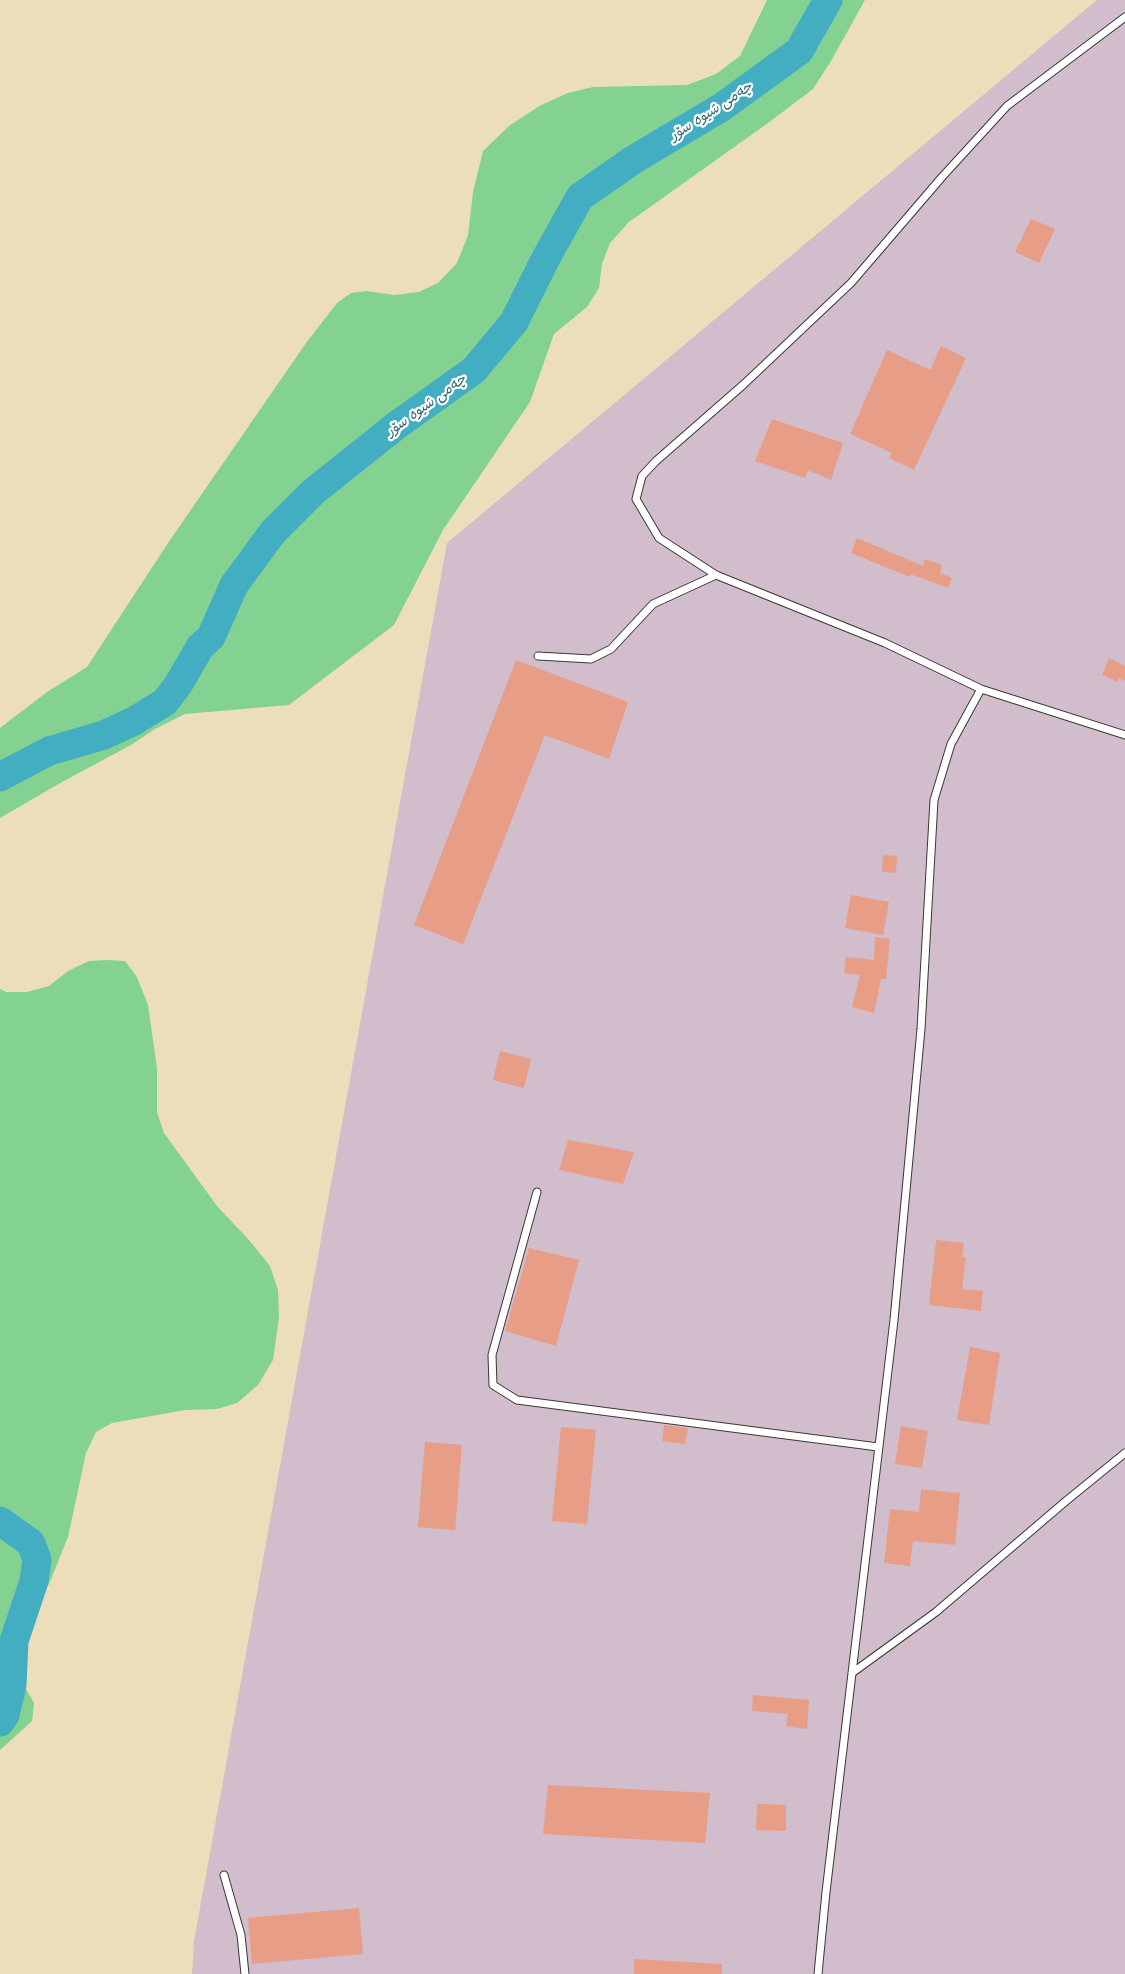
<!DOCTYPE html>
<meta charset="utf-8">
<style>
body{margin:0}
canvas{display:block;background:#ecdeba}
</style>
<canvas width="1125" height="1974"></canvas>
<script>
const ctx = document.querySelector('canvas').getContext('2d');
ctx.lineJoin = 'round';
function fill(path, color) {
  ctx.fillStyle = color;
  ctx.fill(path, 'evenodd');
}
function poly(rows) {
  const path = new Path2D();
  for (const r of rows) {
    path.moveTo(r[0], r[1]);
    for (let i = 2; i < r.length; i += 2) path.lineTo(r[i], r[i + 1]);
  }
  return path;
}
function trace(path, color, width, dash) {
  ctx.strokeStyle = color;
  ctx.lineWidth = width;
  ctx.lineCap = dash ? 'butt' : 'round';
  ctx.setLineDash(dash || []);
  ctx.stroke(path);
}
function write(font, color, halo, rows, align = 'center') {
  ctx.font = font + ' Mali,"Playpen Sans Arabic",sans-serif';
  ctx.lineWidth = 4.5;
  ctx.setLineDash([]);
  ctx.textBaseline = 'middle';
  ctx.strokeStyle = halo;
  ctx.fillStyle = color;
  for (const [text, x, y, turn = 0] of rows) {
    ctx.save();
    ctx.translate(x, y);
    ctx.rotate((+turn || 0) * Math.PI / 180);
    ctx.textAlign = isNaN(turn) ? turn : align;
    if (halo) ctx.strokeText(text, 0, 0);
    ctx.fillText(text, 0, 0);
    ctx.restore();
  }
}
fill(poly([
 [1097,0,1125,0,1125,1974,192,1974,194,1941,447,543]
]), '#d1bdcb');
fill(poly([
 [767,0,865,0,831,61,813,89,768,123,629,222,610,243,602,264,599,288,587,307,554,334,530,402,443,530,394,625,289,705,185,714,155,729,131,745,62,782,0,818,0,728,47,692,87,667,168,543,306,343,337,303,351,293,367,291,394,295,419,292,438,283,457,263,468,235,473,192,483,151,509,126,541,105,568,93,593,87,687,85,716,74,740,56],
 [107,960,125,961,137,977,148,1005,157,1068,157,1112,164,1133,217,1206,249,1240,270,1266,278,1290,279,1318,273,1360,258,1385,237,1403,217,1409,185,1410,112,1423,96,1432,86,1453,68,1537,49,1584,28,1624,21,1646,20,1666,25,1687,34,1703,32,1721,0,1750,0,989,6,992,27,992,49,986,68,971,89,961]
]), '#84d291');
trace(poly([
 [0,777,49,751,104,735,134,721,165,702,178,685,200,647,211,637,234,585,273,532,313,492,397,425,474,370,514,322,547,256,580,197,633,160,722,107,799,51,828,0],
 [0,1521,31,1543,37,1560,34,1581,14,1641,12,1685,5,1715,0,1722]
]), '#43adc2', 29);
fill(poly([
 [1031,219,1055,229,1039,263,1015,252],
 [941,346,966,358,914,470,889,458,892,453,850,434,887,350,930,370],
 [772,419,843,443,831,480,808,470,805,478,755,461],
 [857,538,923,566,925,559,942,565,940,573,952,578,948,588,911,574,910,577,851,553],
 [1109,658,1125,666,1125,681,1119,678,1118,682,1102,675],
 [516,660,628,702,609,759,545,735,463,944,414,925],
 [883,855,897,856,896,873,882,872],
 [851,895,889,902,883,935,845,928],
 [875,937,890,939,886,979,881,979,874,1013,852,1007,860,975,844,973,846,957,874,960],
 [500,1051,531,1059,524,1088,493,1080],
 [568,1140,634,1152,623,1184,559,1170],
 [936,1240,964,1243,962,1257,966,1257,962,1289,983,1291,981,1311,929,1305],
 [529,1248,579,1260,556,1346,505,1331],
 [970,1347,1000,1353,989,1425,957,1420],
 [664,1425,688,1428,685,1444,662,1441],
 [901,1426,928,1431,922,1468,895,1464],
 [561,1427,596,1430,587,1524,552,1521],
 [425,1442,462,1445,455,1530,418,1527],
 [921,1489,960,1493,955,1545,913,1541,910,1566,884,1563,890,1509,919,1512],
 [753,1695,809,1700,807,1729,786,1726,788,1714,752,1711],
 [548,1785,710,1793,705,1843,543,1834],
 [757,1804,786,1805,786,1831,756,1830],
 [359,1908,363,1954,252,1964,248,1918],
 [634,1959,722,1964,722,1974,634,1974]
]), '#e89d87');
const service = poly([
 [538,656,591,659,611,649,653,604,716,575],
 [981,689,1125,735],
 [537,1192,492,1355,493,1385,517,1400,878,1447],
 [852,1673,936,1612,1066,1501,1125,1453],
 [224,1875,241,1935,245,1974],
 [818,1974,826,1892,894,1320,921,1029,934,800,951,744,981,689,885,643,716,575,659,538,636,499,642,476,656,461,743,385,851,283,942,177,1007,106,1125,17]
]);
trace(service, '#3b3934', 9);
trace(service, '#fff', 7);
write('italic 14px', '#30646f', '#fff', [
 ["چەمی شیوە سۆر",711,111,-33],
 ["چەمی شیوە سۆر",426,405,-36]
]);
</script>
